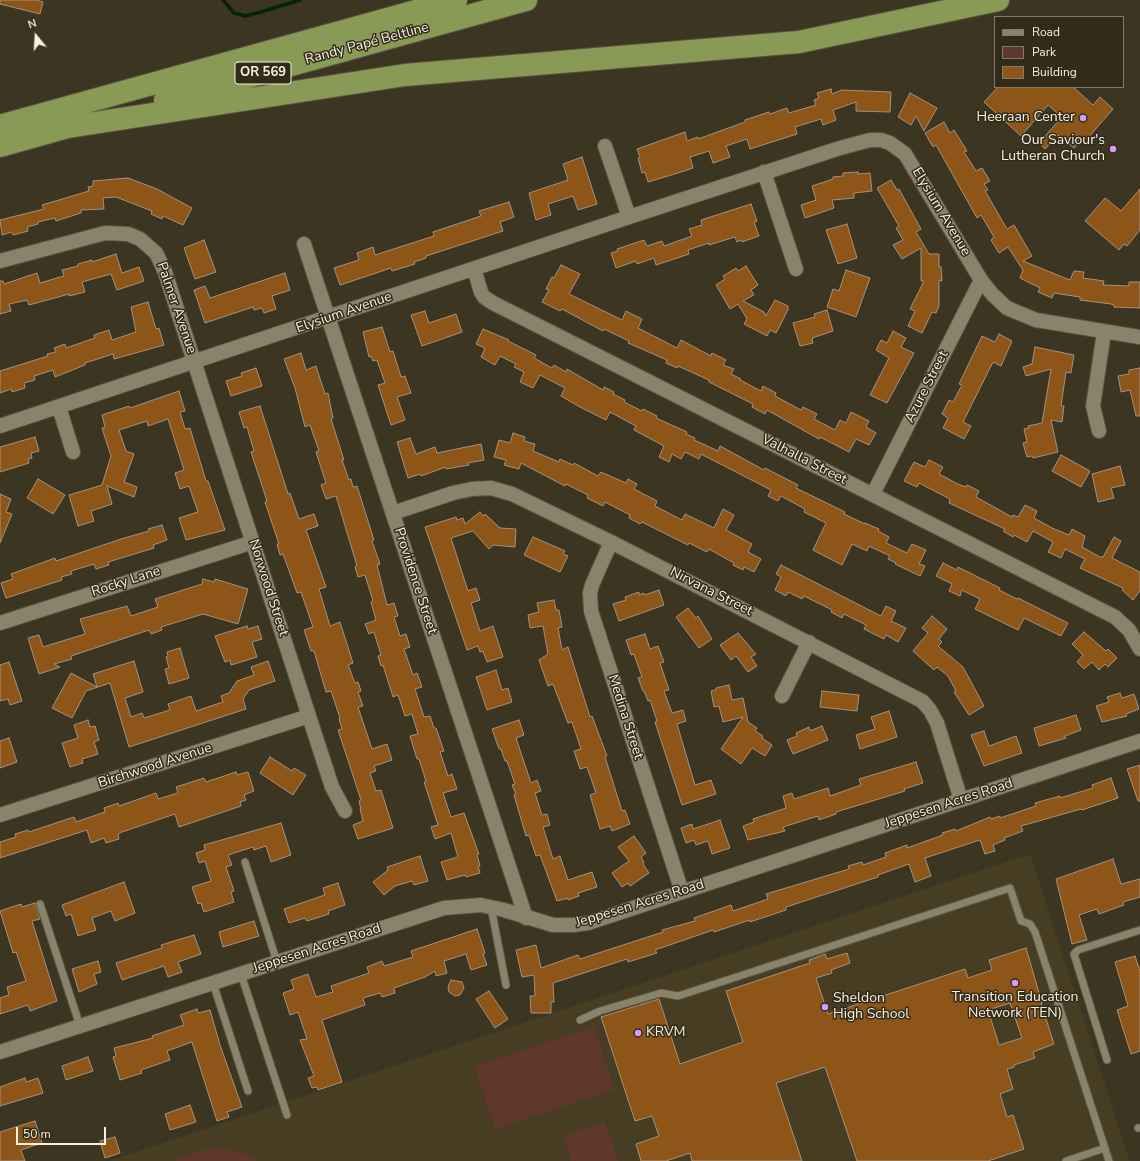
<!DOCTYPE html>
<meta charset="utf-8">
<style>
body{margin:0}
#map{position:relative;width:1140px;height:1161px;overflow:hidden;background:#3c3521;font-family:"Nunito Sans",sans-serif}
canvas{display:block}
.legend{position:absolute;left:994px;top:16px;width:130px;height:72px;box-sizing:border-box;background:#322b18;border:1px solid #807a6a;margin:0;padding:5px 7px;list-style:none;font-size:12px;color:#f5f1e4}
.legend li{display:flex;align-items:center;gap:8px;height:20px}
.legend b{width:20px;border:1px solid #807a6a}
.north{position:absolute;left:16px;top:16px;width:40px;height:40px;-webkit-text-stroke:3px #322b18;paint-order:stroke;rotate:342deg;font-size:11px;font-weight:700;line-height:16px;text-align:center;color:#f5f1e4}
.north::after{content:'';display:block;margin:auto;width:14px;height:18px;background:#f5f1e4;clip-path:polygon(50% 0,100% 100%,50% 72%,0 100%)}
.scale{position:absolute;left:16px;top:1127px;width:90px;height:18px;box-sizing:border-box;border:2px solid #f5f1e4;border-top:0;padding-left:5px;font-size:12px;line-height:14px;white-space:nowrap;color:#f5f1e4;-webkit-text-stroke:3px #322b18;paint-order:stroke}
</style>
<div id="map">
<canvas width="1140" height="1161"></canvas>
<ul class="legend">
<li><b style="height:5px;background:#8a836c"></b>Road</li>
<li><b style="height:11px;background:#60372c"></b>Park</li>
<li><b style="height:11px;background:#8d5618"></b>Building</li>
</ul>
<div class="north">N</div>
<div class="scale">50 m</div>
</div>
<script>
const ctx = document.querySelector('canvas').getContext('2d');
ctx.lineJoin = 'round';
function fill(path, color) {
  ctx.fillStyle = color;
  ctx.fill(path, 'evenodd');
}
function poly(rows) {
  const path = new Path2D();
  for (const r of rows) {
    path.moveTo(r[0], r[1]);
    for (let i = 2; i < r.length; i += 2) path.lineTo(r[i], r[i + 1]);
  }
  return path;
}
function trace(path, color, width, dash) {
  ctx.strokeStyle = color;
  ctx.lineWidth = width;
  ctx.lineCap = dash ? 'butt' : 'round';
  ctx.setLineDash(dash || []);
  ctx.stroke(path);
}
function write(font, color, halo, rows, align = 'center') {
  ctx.font = font + ' "Nunito Sans",sans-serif';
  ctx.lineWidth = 3;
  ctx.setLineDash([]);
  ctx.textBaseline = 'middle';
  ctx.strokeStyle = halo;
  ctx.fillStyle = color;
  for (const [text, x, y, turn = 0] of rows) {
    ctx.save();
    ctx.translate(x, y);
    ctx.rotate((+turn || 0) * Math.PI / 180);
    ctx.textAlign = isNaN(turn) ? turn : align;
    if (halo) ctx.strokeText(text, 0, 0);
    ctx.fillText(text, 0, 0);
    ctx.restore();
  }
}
fill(poly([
 [1030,854,1130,1161,109,1161]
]), '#463d22');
fill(poly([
 [594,1027,615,1089,495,1129,474,1066],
 [605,1122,618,1161,571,1161,563,1136],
 [218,1148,243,1153,257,1161,175,1161,193,1152]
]), '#60372c');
trace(poly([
 [223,0,234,13,245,16,261,12,300,0]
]), '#01240b', 3.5);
const building = poly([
 [0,0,37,0,43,2,40,14,0,4,0,0],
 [998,87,1073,87,1093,105,1100,97,1113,109,1087,139,1084,136,1074,148,1058,135,1045,149,1039,143,1062,117,1048,105,1021,136,984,102,998,87],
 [831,89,832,94,842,90,891,92,890,112,856,111,856,102,833,110,836,120,823,125,821,119,795,127,797,134,750,149,747,139,726,146,730,157,713,163,709,151,690,157,693,168,678,173,648,182,645,172,642,173,638,158,640,157,637,149,685,132,687,141,698,137,698,139,745,122,745,120,769,112,770,114,787,108,789,113,816,105,814,100,819,98,817,93,831,89],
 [910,93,937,108,924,131,916,116,911,125,898,117,910,93],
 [944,122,950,133,954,130,967,151,964,152,976,171,982,168,990,181,984,184,988,190,985,191,1007,229,1014,225,1032,256,1023,261,1070,280,1074,271,1084,272,1083,278,1104,281,1103,285,1129,286,1129,282,1140,282,1140,308,1114,307,1114,305,1111,304,1080,300,1080,297,1054,293,1052,298,1038,292,1040,288,1020,278,1023,270,1008,247,999,253,991,240,994,237,981,215,977,218,936,145,933,147,925,133,944,122],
 [582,157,597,204,578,210,573,196,548,204,551,215,536,220,529,193,568,180,563,164,582,157],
 [858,172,858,174,870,173,872,191,854,193,854,198,832,200,834,208,805,218,801,205,816,200,812,186,833,179,833,177,843,176,843,173,858,172],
 [128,178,157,189,192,208,183,225,163,216,162,219,151,214,152,211,116,197,103,198,104,209,81,210,81,213,56,221,55,218,38,222,38,224,27,227,28,231,13,235,12,232,2,235,0,220,44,209,42,205,89,191,88,187,93,186,93,181,128,178],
 [891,180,897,190,899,189,921,229,916,232,929,254,939,254,939,267,941,267,942,281,939,280,939,306,936,313,932,312,922,333,908,326,915,311,910,309,924,281,921,281,921,248,902,259,893,245,903,240,896,228,899,226,877,188,891,180],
 [1140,189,1140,230,1127,246,1124,244,1119,250,1085,221,1105,198,1121,211,1140,189],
 [509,202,514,217,500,222,503,231,426,256,426,258,414,262,415,264,392,271,391,268,340,285,334,268,359,260,357,253,373,247,375,255,434,236,433,232,481,216,479,211,509,202],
 [751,204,757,221,754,222,759,236,742,242,741,240,737,242,735,237,709,245,709,243,688,250,689,254,656,265,654,258,637,264,636,261,616,268,611,253,618,251,617,249,644,240,647,246,662,241,664,246,692,236,689,229,702,225,701,220,751,204],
 [847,224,857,258,838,264,826,230,847,224],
 [204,240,216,272,195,279,184,248,204,240],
 [116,254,122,273,139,267,144,281,117,290,111,274,82,282,85,292,69,296,69,294,29,305,27,300,9,304,11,311,0,314,0,281,3,281,4,284,37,273,40,283,64,276,62,270,78,266,78,264,92,260,92,262,116,254],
 [561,265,580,274,569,294,622,320,626,311,642,319,638,328,677,348,681,340,711,356,712,353,726,360,723,365,734,369,731,374,741,379,740,380,761,391,763,386,776,393,775,396,801,410,803,407,817,414,814,419,835,430,840,420,846,423,851,412,869,421,866,427,876,433,869,445,856,439,849,452,820,437,819,439,767,410,765,414,752,407,753,404,709,382,709,380,678,366,677,368,666,363,667,360,628,343,629,341,604,329,603,331,562,309,560,311,542,302,549,290,546,289,552,277,554,278,561,265],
 [746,266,758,285,751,290,754,295,743,301,764,312,766,316,775,300,788,306,788,310,776,333,770,330,767,336,744,324,747,319,738,304,730,309,716,285,725,279,723,276,736,268,738,271,746,266],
 [846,270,870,278,856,317,827,307,833,289,839,291,846,270],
 [285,273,290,290,272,296,276,309,264,313,262,308,254,310,253,307,205,323,194,290,205,286,210,298,285,273],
 [148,302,156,329,159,328,164,345,114,359,113,354,85,363,85,365,55,377,53,370,34,376,35,380,24,383,25,388,12,392,11,389,0,393,0,371,48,356,47,354,56,352,54,348,65,344,66,348,95,338,94,335,109,330,112,340,136,332,131,307,148,302],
 [827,310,833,331,812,338,813,343,800,346,793,323,815,317,814,314,827,310],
 [425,311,429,323,456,314,462,332,422,346,411,315,425,311],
 [382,327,390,352,393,351,401,377,405,376,411,393,397,397,405,420,391,425,378,385,385,383,377,360,373,361,371,356,369,357,363,332,382,327],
 [483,329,509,340,508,341,536,355,534,358,552,368,554,365,566,372,567,369,603,390,604,387,614,392,613,394,625,400,624,402,642,411,643,409,657,416,656,418,687,432,686,434,695,438,694,440,718,451,720,446,764,470,765,468,798,485,796,488,845,512,844,514,865,524,865,523,879,529,878,531,889,537,886,543,907,553,912,544,926,550,919,564,925,566,920,576,895,564,896,563,888,559,890,556,869,546,867,551,852,544,842,565,813,550,826,523,804,512,805,509,781,496,778,501,768,496,771,490,701,454,699,459,685,452,681,459,672,454,669,462,659,457,664,446,634,430,636,426,610,412,606,420,580,407,561,396,565,388,540,375,533,388,520,382,524,372,514,367,516,364,500,356,495,365,481,357,485,348,476,344,483,329],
 [893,331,906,338,901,347,914,353,887,403,870,395,889,358,876,350,881,340,887,343,893,331],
 [999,334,1012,341,1001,366,993,362,963,422,971,426,964,439,943,428,948,418,942,414,949,400,953,402,962,385,959,384,982,336,995,342,999,334],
 [1035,347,1074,355,1071,373,1066,372,1061,406,1064,406,1062,422,1051,420,1058,452,1033,458,1032,456,1027,457,1023,443,1027,442,1024,429,1029,428,1028,426,1042,423,1051,369,1026,376,1023,367,1032,364,1035,347],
 [301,353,306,370,316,366,325,394,328,393,333,418,331,419,344,460,342,460,349,480,351,479,353,487,357,486,374,540,372,541,380,564,377,565,387,605,394,603,398,616,394,617,400,636,406,634,410,647,404,649,413,675,417,673,422,687,415,689,424,717,430,716,434,728,436,728,444,751,440,752,448,776,452,774,457,789,443,793,451,817,464,813,479,854,477,854,480,866,478,866,480,873,466,877,465,875,447,880,441,862,458,857,451,833,435,839,431,827,438,825,424,782,426,781,419,759,417,759,410,736,418,734,412,714,405,716,398,695,393,697,383,665,381,666,378,656,381,655,374,632,369,634,365,624,376,620,371,602,373,601,365,575,358,577,355,567,357,566,336,496,326,499,321,485,326,483,316,452,319,451,310,425,305,427,295,388,284,359,301,353],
 [256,368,262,386,231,396,226,381,242,376,241,373,256,368],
 [1140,368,1140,416,1136,416,1130,390,1121,392,1118,376,1129,374,1129,370,1140,368],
 [179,391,185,411,180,412,185,429,190,428,206,481,208,481,225,530,186,540,179,518,198,512,189,486,180,489,175,473,184,470,168,419,148,426,147,421,119,430,126,451,134,454,124,482,137,487,134,497,107,486,112,504,91,511,94,521,78,526,69,495,102,485,111,456,102,428,105,427,102,415,129,406,130,408,179,391],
 [260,406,288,494,290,493,299,519,314,514,318,526,306,530,326,587,319,589,330,626,340,622,353,663,348,665,355,683,358,682,361,691,358,692,363,706,358,707,372,749,387,744,392,760,374,766,376,771,370,773,376,791,381,790,393,828,358,839,353,825,363,821,360,809,361,809,359,801,361,800,338,730,342,729,339,719,340,718,331,691,326,692,314,651,311,651,304,630,313,627,301,592,297,593,283,554,280,555,277,544,279,544,265,502,267,501,251,452,254,451,247,427,244,428,239,412,260,406],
 [513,433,525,437,524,441,535,444,533,451,559,462,560,459,573,465,574,463,598,476,601,472,626,483,628,479,637,484,634,489,657,501,655,506,682,520,685,514,714,528,723,509,734,515,726,530,752,544,748,552,761,559,754,572,744,567,743,570,733,565,734,563,709,549,707,552,689,543,688,545,642,522,640,524,629,518,630,515,605,502,603,506,587,498,588,495,566,484,565,486,521,463,519,469,504,465,506,460,494,457,499,440,510,443,513,433],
 [35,437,39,451,31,453,32,458,28,459,29,463,0,472,0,447,35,437],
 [410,438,416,454,435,447,437,453,481,444,484,460,468,463,469,465,446,469,446,467,421,476,420,474,408,478,397,442,410,438],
 [1061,455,1090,471,1081,487,1052,471,1061,455],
 [929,460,943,467,939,474,958,484,966,487,967,485,979,491,976,497,1012,517,1013,515,1018,517,1025,505,1037,511,1034,518,1052,528,1069,535,1072,529,1085,536,1082,547,1100,557,1103,557,1114,537,1121,541,1112,558,1140,572,1140,591,1133,600,1122,590,1123,588,1080,568,1085,559,1065,549,1061,558,1048,552,1053,542,1033,531,1027,542,1014,535,1013,537,1003,531,1005,529,949,503,950,499,919,483,917,487,904,481,914,462,925,467,929,460],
 [1120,466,1125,485,1111,488,1114,498,1098,502,1092,474,1120,466],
 [38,479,65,495,53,514,27,498,38,479],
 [0,494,11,499,6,512,12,514,0,543,0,494],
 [480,512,483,516,485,514,500,528,516,529,515,547,493,545,489,549,473,531,451,538,468,591,476,588,480,600,471,603,480,631,493,626,503,657,487,662,483,651,480,652,478,646,467,650,425,527,456,517,457,520,463,518,465,524,480,512],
 [162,525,167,540,153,545,154,548,108,562,109,565,96,569,94,564,71,571,72,574,61,577,62,580,6,598,1,583,13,579,11,574,55,558,56,561,121,539,149,531,148,529,162,525],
 [533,537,565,551,563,554,568,556,560,572,524,555,533,537],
 [943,563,957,570,958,567,1000,588,999,590,1017,599,1018,598,1068,623,1061,636,1024,618,1018,630,975,609,980,599,962,590,960,596,949,591,952,584,936,576,943,563],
 [781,565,881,616,886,606,896,611,891,621,906,628,898,642,886,635,884,639,864,629,866,625,844,614,842,618,831,612,832,610,804,596,802,599,788,592,786,596,775,590,781,577,776,574,781,565],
 [203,579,214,582,215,579,248,589,238,624,203,614,161,627,162,630,151,634,149,630,71,656,72,659,54,664,60,667,39,674,28,638,39,635,43,647,85,634,80,619,127,606,131,616,158,607,155,599,202,584,203,579],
 [659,590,664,605,619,621,613,604,626,600,625,597,639,592,639,595,644,593,645,595,659,590],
 [554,600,556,610,559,610,562,627,558,628,562,650,568,647,590,717,592,716,607,756,605,757,622,811,625,810,630,824,612,831,610,826,600,829,590,795,596,793,587,767,580,769,574,751,581,749,572,722,568,723,553,684,548,686,539,660,548,654,543,626,530,628,528,615,539,612,537,603,554,600],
 [688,608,696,618,698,616,712,639,699,648,676,617,688,608],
 [932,616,947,629,939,639,942,642,938,646,963,667,984,706,969,715,954,692,956,691,948,676,937,667,934,670,913,651,928,633,922,628,932,616],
 [247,626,248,629,258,626,262,639,252,642,257,657,231,665,230,660,225,662,215,636,247,626],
 [1084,632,1106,651,1108,649,1117,658,1108,667,1105,664,1099,670,1092,662,1084,669,1077,662,1083,655,1072,644,1084,632],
 [738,633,756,654,751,657,757,666,748,672,736,656,731,660,720,645,738,633],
 [645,634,650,649,658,646,664,662,660,663,669,690,664,691,672,713,683,710,686,721,677,724,695,785,711,780,716,794,682,805,655,722,657,721,650,700,648,701,644,691,643,691,638,678,642,677,634,654,631,655,626,640,645,634],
 [180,648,189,678,169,684,165,669,169,668,166,657,168,656,167,652,180,648],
 [134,661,143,692,125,698,131,717,142,713,144,718,170,710,168,704,191,696,196,711,223,702,221,696,229,693,237,681,254,675,251,667,268,661,275,681,249,690,243,699,246,709,129,747,110,683,86,691,72,718,52,708,71,673,97,687,93,674,134,661],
 [9,662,22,701,10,705,8,699,0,701,0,665,9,662],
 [496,670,502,690,508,688,512,702,487,710,476,677,496,670],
 [729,685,732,700,743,698,748,722,757,728,755,731,763,736,762,738,772,745,765,756,752,748,741,764,721,749,743,717,723,722,719,706,714,707,711,691,716,690,716,688,729,685],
 [822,691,859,695,857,711,820,707,822,691],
 [1120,693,1122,698,1134,694,1139,709,1126,714,1127,716,1102,722,1096,706,1109,702,1107,697,1120,693],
 [889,711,897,737,860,749,856,735,875,729,871,717,889,711],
 [1076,715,1081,730,1065,736,1066,738,1039,746,1034,728,1076,715],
 [88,720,90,727,95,726,99,740,94,742,98,754,82,759,83,763,70,767,62,743,78,738,74,725,88,720],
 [519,720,524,735,516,738,531,783,537,780,541,791,535,793,542,815,547,814,550,825,543,827,553,859,560,856,568,880,592,872,597,887,578,893,579,896,568,900,568,898,557,901,540,855,536,856,529,835,526,836,514,795,516,794,512,785,515,784,507,761,505,761,501,749,499,749,492,729,519,720],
 [822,726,828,740,793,754,787,740,797,736,796,733,809,727,810,731,822,726],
 [984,731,989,746,1016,736,1022,753,984,766,971,735,984,731],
 [9,738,17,762,0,768,0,741,9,738],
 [270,757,292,771,294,768,306,775,293,795,260,773,270,757],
 [916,762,923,783,904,789,905,791,836,812,836,814,819,820,818,816,783,827,785,831,748,840,743,826,754,822,753,819,786,808,783,796,792,793,794,799,828,788,830,796,861,785,859,779,916,762],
 [1140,765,1140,801,1138,801,1127,769,1140,765],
 [236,772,237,775,248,772,254,791,244,795,246,800,240,802,241,806,179,827,175,814,122,832,118,834,119,839,106,843,104,838,91,843,87,830,0,858,0,842,16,837,15,834,28,830,29,832,74,817,76,822,105,812,104,808,118,803,119,806,156,793,158,799,178,793,176,787,204,778,206,782,236,772],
 [1111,778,1118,798,1082,810,1081,809,1021,826,1023,831,1004,838,1005,840,993,845,995,851,985,854,980,840,925,858,931,876,915,882,909,864,878,875,878,877,786,907,786,910,750,922,750,920,714,932,713,930,655,950,657,953,628,962,627,959,553,983,554,1002,551,1002,551,1013,531,1013,530,996,535,996,534,975,522,977,516,950,536,945,541,968,578,955,580,959,663,932,662,930,695,921,694,918,731,905,733,911,768,899,766,894,849,869,848,866,862,862,863,865,886,857,885,853,907,845,907,848,943,835,942,833,955,829,956,831,990,817,991,819,1000,816,1000,818,1036,806,1035,803,1060,796,1060,798,1093,788,1092,785,1111,778],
 [720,820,730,848,712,854,708,841,696,845,694,840,686,843,681,828,692,824,693,829,720,820],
 [281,823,291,855,271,862,266,846,254,850,253,847,228,855,232,865,226,867,234,891,231,892,234,902,204,912,201,903,198,904,192,887,211,881,205,861,199,863,196,853,205,850,204,845,281,823],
 [634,836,646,853,641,857,644,862,643,864,649,873,630,886,628,883,622,887,612,873,629,861,618,847,634,836],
 [420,856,428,881,414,885,412,881,395,886,384,895,373,882,388,870,387,867,420,856],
 [1113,859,1121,884,1140,879,1140,897,1123,902,1124,905,1099,914,1097,909,1079,915,1087,940,1072,944,1056,879,1113,859],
 [124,882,135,913,115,921,111,911,92,918,96,930,78,936,71,914,66,916,62,905,124,882],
 [338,883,345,905,328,911,329,914,307,921,305,918,289,923,284,909,325,895,323,888,338,883],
 [35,903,40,919,32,921,57,1001,30,1011,28,1005,0,1014,0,998,9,995,7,987,26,981,16,952,13,953,0,911,21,904,22,907,35,903],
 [254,921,259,936,223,947,219,932,254,921],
 [477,929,485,953,483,954,487,965,471,970,466,954,444,961,447,973,436,976,435,971,425,977,394,988,395,993,382,997,380,993,363,998,365,1005,322,1020,342,1082,318,1090,317,1087,312,1088,308,1078,314,1076,300,1040,307,1039,298,1012,290,1015,283,993,294,989,291,980,308,974,316,997,333,992,331,986,369,973,367,967,382,961,384,966,413,957,411,951,477,929],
 [194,935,201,954,178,962,182,972,168,977,164,966,122,980,116,963,162,948,161,945,194,935],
 [1026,948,1042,1003,1041,1003,1054,1044,1033,1052,1035,1058,1014,1065,1014,1067,1007,1069,1013,1089,1000,1094,1007,1117,1013,1115,1024,1149,988,1161,857,1161,825,1067,776,1083,802,1161,692,1161,690,1153,666,1161,641,1161,636,1144,659,1136,652,1116,635,1121,601,1017,659,999,680,1064,743,1042,726,991,810,963,809,960,825,954,827,959,847,953,850,963,831,970,832,973,816,978,828,1014,965,969,968,978,992,970,989,960,1026,948],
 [1010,1003,1022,1038,999,1045,988,1010,1010,1003],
 [1135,956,1140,971,1140,1051,1131,1054,1117,1010,1128,1006,1115,962,1135,956],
 [98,961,101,972,94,974,97,984,79,992,72,969,98,961],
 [451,980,462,982,464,988,460,995,455,996,449,992,448,987,451,980],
 [489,991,508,1019,495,1028,476,999,489,991],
 [197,1009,198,1013,210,1010,220,1045,242,1107,227,1112,229,1117,217,1121,192,1042,167,1051,170,1060,141,1070,142,1073,120,1080,113,1057,116,1056,114,1048,153,1038,152,1036,184,1025,180,1015,197,1009],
 [88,1057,93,1071,66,1080,62,1066,88,1057],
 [25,1078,26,1082,38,1078,43,1093,0,1106,0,1087,25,1078],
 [190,1105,196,1122,170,1130,165,1114,190,1105],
 [35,1121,42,1143,21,1150,25,1161,0,1161,0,1132,35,1121],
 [115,1137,120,1153,105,1158,100,1141,115,1137]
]);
fill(building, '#8d5618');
trace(building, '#a49180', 1);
const lane = poly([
 [245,862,277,962],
 [40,904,80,1026],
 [491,907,506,985],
 [241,974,287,1115],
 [213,983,248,1091],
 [580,1020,600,1011,661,993,678,996,1010,888,1021,921,1030,924,1035,932,1109,1161],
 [1107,1060,1074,954,1078,950,1140,930],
 [1138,1128,1140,1128],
 [1066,1161,1105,1148]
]);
const street = poly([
 [605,146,629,217],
 [764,172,796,269],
 [304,244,526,918],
 [0,261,105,233,128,234,140,239,156,253,165,272,332,787,345,811],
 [474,269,481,292,484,297,493,303,1115,617,1129,630,1140,649],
 [59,407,73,452],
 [0,426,629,217,840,148,870,140,881,140,890,143,905,154,981,280,993,295,1007,308,1036,320,1140,337],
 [1099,431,1093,406,1104,332],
 [873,494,981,280],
 [393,513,453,493,472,489,491,488,512,494,611,542,922,701,930,710,937,723,961,800],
 [611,542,592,585,590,593,591,611,682,892],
 [0,623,253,542],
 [782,696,809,642],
 [0,815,309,716],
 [0,1052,444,908,481,905,504,910,553,925,573,925,588,923,1140,741]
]);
const highway = poly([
 [165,100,526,0],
 [0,126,456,0],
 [68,127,405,75,799,42,998,0],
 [0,146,82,123]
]);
trace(lane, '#5a5442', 9);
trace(street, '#5a5442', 16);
trace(highway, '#5a5442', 24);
trace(lane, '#8a836c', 7);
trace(street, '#8a836c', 14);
trace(highway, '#889a55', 22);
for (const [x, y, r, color] of [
 [1083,118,4,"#d49cfc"],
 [1113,149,4,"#d49cfc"],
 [1015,983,4,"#d49cfc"],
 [825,1007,4,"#d49cfc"],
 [638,1033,4,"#d49cfc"]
]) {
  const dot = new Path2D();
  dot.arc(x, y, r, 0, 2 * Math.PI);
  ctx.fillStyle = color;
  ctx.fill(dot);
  trace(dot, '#322b18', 1.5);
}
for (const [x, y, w] of [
 [263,73,56]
]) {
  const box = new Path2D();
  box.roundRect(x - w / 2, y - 11, w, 22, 3);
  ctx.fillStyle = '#322b18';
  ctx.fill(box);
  trace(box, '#f5f1e4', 1);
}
write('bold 13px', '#f5f1e4', null, [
 ["OR 569",263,73]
]);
write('14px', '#f5f1e4', '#322b18', [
 ["Randy Papé Beltline",367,44,-15],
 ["Elysium Avenue",941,212,59],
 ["Palmer Avenue",176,308,71],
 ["Elysium Avenue",344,313,-19],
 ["Azure Street",927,387,-63],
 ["Valhalla Street",804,460,27],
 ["Providence Street",415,581,72],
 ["Rocky Lane",126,582,-18],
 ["Norwood Street",268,588,72],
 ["Nirvana Street",711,592,27],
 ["Medina Street",625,717,72],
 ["Birchwood Avenue",155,766,-18],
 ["Jeppesen Acres Road",949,804,-18],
 ["Jeppesen Acres Road",640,904,-17],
 ["Jeppesen Acres Road",317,949,-18]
]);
write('14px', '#f5f1e4', '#322b18', [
 ["Heeraan Center",1075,118],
 ["Our Saviour's",1105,141],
 ["Lutheran Church",1105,157],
 ["Transition Education",1015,998,"center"],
 ["Network (TEN)",1015,1014,"center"],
 ["Sheldon",833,999,"left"],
 ["High School",833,1015,"left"],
 ["KRVM",646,1033,"left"]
], 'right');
</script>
